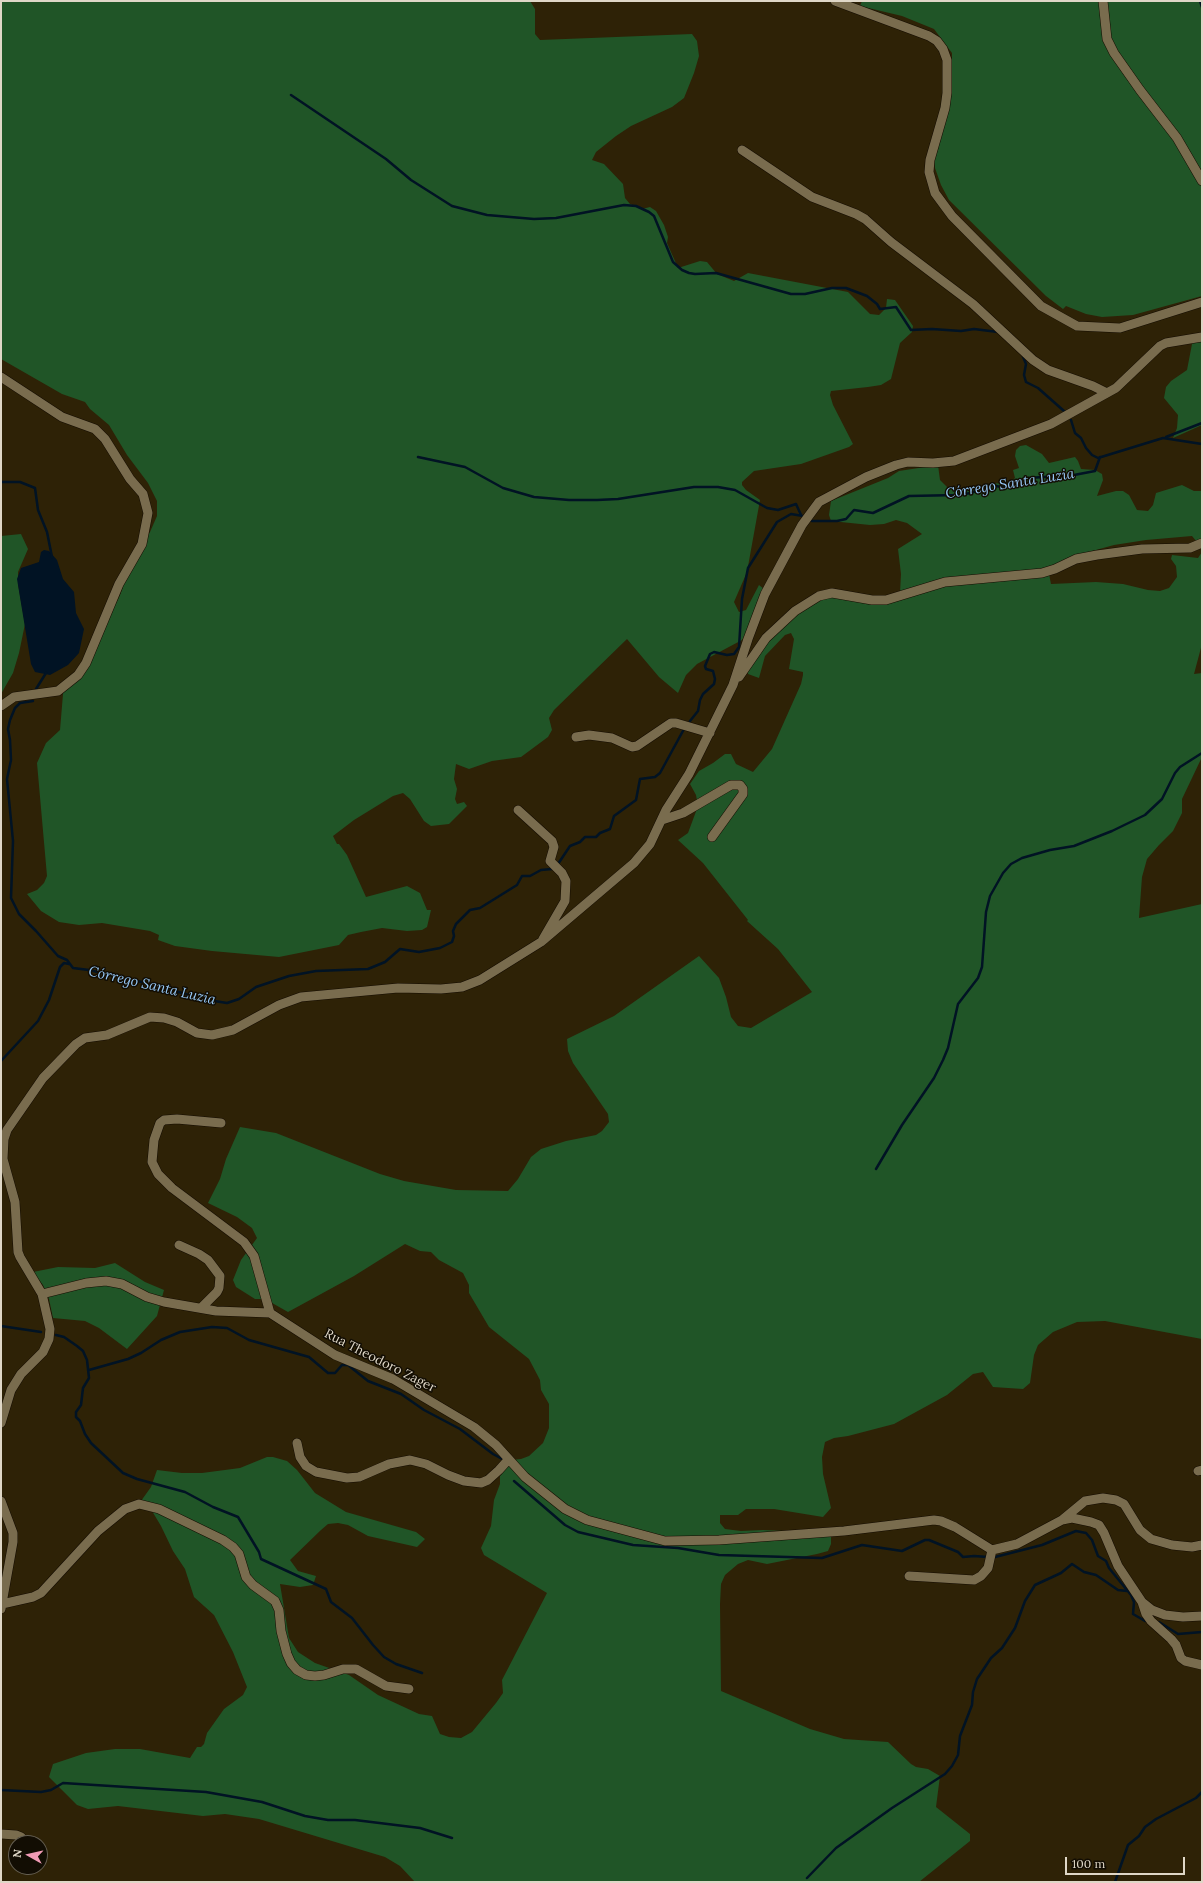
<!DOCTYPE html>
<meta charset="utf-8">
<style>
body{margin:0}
#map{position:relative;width:1203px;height:1883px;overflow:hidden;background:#2e2206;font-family:Lora,serif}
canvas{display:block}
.frame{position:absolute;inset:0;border:2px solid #dfd7c7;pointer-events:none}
.north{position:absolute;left:8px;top:1835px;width:40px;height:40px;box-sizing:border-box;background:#120d03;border:1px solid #645e51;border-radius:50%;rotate:278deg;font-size:11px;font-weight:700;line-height:16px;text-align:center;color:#dfd7c7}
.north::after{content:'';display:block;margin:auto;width:14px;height:18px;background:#f09ab5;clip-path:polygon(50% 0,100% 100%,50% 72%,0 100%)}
.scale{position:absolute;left:1065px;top:1857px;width:120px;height:18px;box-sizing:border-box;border:2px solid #dfd7c7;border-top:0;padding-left:5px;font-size:12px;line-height:14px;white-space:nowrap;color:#dfd7c7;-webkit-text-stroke:3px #120d03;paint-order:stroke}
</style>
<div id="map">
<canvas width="1203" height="1883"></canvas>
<div class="frame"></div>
<div class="north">N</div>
<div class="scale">100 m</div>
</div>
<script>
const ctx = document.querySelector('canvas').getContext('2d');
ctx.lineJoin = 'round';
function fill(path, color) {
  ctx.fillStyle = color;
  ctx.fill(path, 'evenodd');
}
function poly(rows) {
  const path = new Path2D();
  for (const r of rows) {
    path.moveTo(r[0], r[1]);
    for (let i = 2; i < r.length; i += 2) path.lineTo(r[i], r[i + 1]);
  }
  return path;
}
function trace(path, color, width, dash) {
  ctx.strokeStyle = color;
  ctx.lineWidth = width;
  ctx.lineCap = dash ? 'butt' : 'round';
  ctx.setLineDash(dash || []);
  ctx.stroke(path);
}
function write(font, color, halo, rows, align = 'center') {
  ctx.font = font + ' Lora,serif';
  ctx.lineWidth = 3;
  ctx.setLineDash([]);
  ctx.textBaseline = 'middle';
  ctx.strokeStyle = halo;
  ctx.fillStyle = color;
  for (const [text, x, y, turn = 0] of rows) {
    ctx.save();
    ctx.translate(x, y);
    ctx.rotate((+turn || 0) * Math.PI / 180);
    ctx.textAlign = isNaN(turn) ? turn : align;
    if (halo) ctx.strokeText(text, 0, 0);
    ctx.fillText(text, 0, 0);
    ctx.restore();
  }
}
fill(poly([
 [1,1,530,1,535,9,535,34,540,40,692,34,697,41,699,56,694,73,684,98,672,107,631,126,616,136,596,152,592,160,604,164,623,184,625,198,630,204,642,209,650,207,656,211,664,225,668,237,667,243,678,268,700,261,707,262,717,274,734,281,748,273,848,292,870,314,879,315,886,308,887,299,895,300,913,326,912,332,900,343,891,379,881,385,868,387,831,391,830,395,833,405,853,444,849,447,801,464,754,471,742,482,742,485,746,490,760,500,747,572,734,602,739,612,746,610,759,585,770,594,742,640,697,664,686,675,678,693,659,677,627,639,554,710,549,718,552,730,548,737,521,757,492,761,469,769,456,764,454,779,457,789,455,799,457,804,464,802,467,806,449,824,431,826,424,821,410,799,403,793,393,796,354,820,333,836,337,844,339,844,347,855,366,897,407,886,420,893,427,910,431,910,427,927,422,930,407,931,382,928,361,932,348,935,339,945,279,957,212,951,175,946,158,940,159,935,150,931,102,923,79,925,59,922,41,911,27,894,37,890,44,883,47,876,37,763,46,743,60,730,64,682,87,663,120,595,123,587,119,580,150,532,157,516,157,501,148,483,127,455,109,425,90,409,85,402,62,394,1,359],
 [862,1,1202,1,1202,296,1133,315,1102,317,1086,314,1066,306,1063,309,1046,296,949,200,941,185,935,168,933,154,935,137,952,82,952,53,934,29,902,16,860,6],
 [1202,334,1202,425,1173,438,1177,428,1178,415,1164,398,1166,387,1171,381,1187,370,1192,344,1196,335],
 [1026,445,1042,454,1049,463,1075,457,1078,461,1081,469,1095,470,1102,474,1103,480,1097,496,1116,491,1123,491,1129,495,1137,510,1148,511,1153,505,1156,493,1182,485,1194,491,1202,491,1202,548,1192,536,1146,540,1114,545,1085,553,1049,574,1051,584,1096,582,1123,584,1148,590,1160,591,1169,588,1177,577,1176,566,1171,559,1172,555,1198,558,1202,552,1202,644,1194,674,1202,673,1202,757,1182,799,1182,813,1173,831,1159,845,1147,859,1142,877,1139,918,1202,904,1202,1339,1105,1321,1077,1322,1053,1332,1038,1345,1034,1355,1030,1383,1023,1389,993,1387,983,1372,973,1374,947,1395,894,1424,848,1436,834,1438,825,1442,822,1457,823,1474,831,1508,823,1517,774,1509,746,1509,738,1515,720,1515,720,1523,725,1529,741,1531,763,1530,826,1533,831,1537,831,1544,828,1551,817,1554,767,1564,748,1560,738,1564,725,1575,721,1584,720,1604,721,1691,810,1729,844,1739,888,1742,911,1764,916,1767,928,1769,940,1776,936,1807,970,1834,970,1841,919,1882,415,1882,400,1866,385,1857,259,1819,225,1814,203,1816,118,1806,88,1809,77,1805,49,1777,53,1764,86,1753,115,1749,140,1749,190,1758,197,1747,201,1747,204,1744,207,1733,224,1709,243,1695,247,1687,233,1652,214,1615,194,1597,185,1569,173,1551,161,1526,149,1506,141,1501,151,1487,157,1470,182,1473,202,1473,240,1468,267,1457,273,1457,287,1461,297,1470,315,1493,346,1512,416,1532,425,1539,417,1547,368,1536,348,1525,338,1523,328,1524,321,1530,290,1560,298,1571,316,1576,313,1585,300,1587,280,1584,289,1638,298,1652,315,1663,349,1675,378,1695,419,1714,432,1716,440,1734,449,1737,461,1738,472,1732,496,1703,503,1693,502,1680,547,1593,484,1555,481,1548,491,1526,494,1500,500,1484,500,1476,511,1460,521,1459,529,1456,543,1443,549,1428,549,1404,541,1390,540,1380,529,1359,489,1327,469,1293,469,1285,463,1273,439,1260,431,1252,420,1251,405,1244,354,1276,288,1312,265,1299,255,1299,236,1287,233,1280,241,1260,257,1238,252,1228,237,1217,208,1203,220,1179,226,1159,240,1127,276,1133,380,1174,404,1181,456,1190,508,1191,518,1179,531,1157,541,1149,566,1141,596,1135,602,1131,609,1122,608,1114,573,1063,568,1051,567,1039,614,1016,699,956,719,978,726,997,731,1017,738,1026,751,1028,812,992,778,949,747,921,748,920,703,863,678,840,688,833,698,806,696,795,690,784,699,771,713,763,725,754,731,754,736,764,753,772,772,749,801,684,803,675,803,672,789,669,794,639,791,633,785,635,765,656,759,678,748,674,747,667,796,609,838,591,888,597,900,593,901,574,898,549,922,534,907,523,896,520,884,524,870,525,831,521,829,515,831,501,888,478,899,471,938,465,940,480,948,488,972,490,992,483,1008,484,1015,478,1013,470,1019,468,1015,456,1016,450,1020,446],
 [21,534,28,549,18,572,18,584,25,624,19,653,13,673,1,694,1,536],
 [115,1263,145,1282,164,1290,157,1316,127,1349,99,1328,85,1321,53,1318,49,1299,43,1285,33,1272,58,1267,95,1268]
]), '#205527');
fill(poly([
 [44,550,49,551,57,560,63,579,74,592,76,613,84,629,79,653,68,665,50,675,35,672,31,664,17,579,21,568,39,562,41,552]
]), '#011324');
trace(poly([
 [1200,1,1202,7],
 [291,95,386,159,411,180,452,206,487,215,534,219,556,218,624,205,636,206,649,212,654,216,673,262,682,270,689,273,695,274,716,273,791,294,805,294,832,288,846,288,867,296,877,304,880,309,896,307,911,330,932,329,961,331,974,329,998,332],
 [1022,354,1026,364,1024,375,1026,382,1038,388,1064,411],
 [1071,420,1075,433,1081,438,1086,448,1092,455,1098,458,1163,438,1202,444],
 [1166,437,1202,423],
 [418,457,465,467,503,488,534,497,569,500,597,500,618,499,694,487,718,487,735,490,767,508,778,510,796,504,801,515],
 [1,482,20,482,35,488,38,510,47,532,52,557],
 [812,521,837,521,846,519,854,510,873,513,909,496,958,495,971,493,991,485,1001,487,1015,484,1028,478,1074,475,1095,471,1100,457],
 [36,689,46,673],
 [33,701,20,703,15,708,10,720,8,729,10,740,11,760,7,779,13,841,11,898,19,914,36,931,58,956,67,960,73,968,89,970,159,986,202,999,227,1003,239,999,256,987,289,976,316,971,368,969,385,962,400,949,419,952,440,948,452,942,454,936,453,931,456,924,470,910,480,908,517,885,522,876,530,876,541,870,552,869],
 [690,721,698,711,700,700,703,694,714,684,715,679,713,671,706,669,705,666,710,654,714,652,727,655,734,654,739,647,742,599,748,568,777,522,791,514,803,516],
 [558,864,570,846,580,842,585,837,596,837,600,833,610,829,614,816,636,800,640,779,655,777,660,773,684,729],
 [1,1061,38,1021,49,1000,60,967,64,963,69,964],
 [876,1169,902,1125,934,1078,943,1060,948,1048,958,1004,978,978,982,967,986,912,990,896,1003,873,1011,864,1022,858,1050,850,1074,846,1112,831,1145,815,1162,799,1175,773,1180,767,1202,753],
 [1,1326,41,1332],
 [56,1335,64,1337,77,1346,83,1351,87,1360,89,1378,83,1388,81,1405,76,1412,76,1417,80,1421,85,1434,91,1443,123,1473,137,1479,185,1492,213,1507,238,1517,259,1552,261,1559,326,1589,331,1602,352,1618,373,1645,384,1657,396,1664,422,1673],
 [89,1370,128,1359,141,1353,161,1340,180,1332,212,1327,227,1328,249,1340,309,1357,328,1373,335,1373,342,1365,348,1365,368,1381,401,1394,424,1410,460,1429,493,1454,504,1460],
 [514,1481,565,1525,578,1532,633,1545,678,1548,719,1555,822,1558,862,1545,902,1551,925,1540,929,1540,958,1552,963,1557,974,1556,988,1557],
 [995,1557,1042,1545,1076,1531,1086,1533,1092,1540,1098,1556,1106,1561,1109,1568,1131,1595,1134,1602,1133,1614,1145,1621],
 [1159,1622,1178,1634,1202,1632],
 [1,1790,41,1792,51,1790,63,1783,206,1792,262,1802,305,1816,328,1820,355,1820,420,1828,452,1838],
 [807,1878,836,1848,892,1808,945,1774,952,1766,958,1755,960,1736,972,1705,973,1692,977,1679,991,1658,1002,1648,1015,1628,1025,1601,1035,1585,1061,1573,1072,1564,1084,1572,1096,1575,1118,1590,1127,1591],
 [1115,1882,1128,1845,1139,1836,1145,1827,1156,1819,1196,1798,1202,1792]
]), '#011324', 2.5);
const minor = poly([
 [835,1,929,36,937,41,943,49,947,60,947,93,945,108,930,160,929,172,935,193,952,216,1041,306,1077,326,1120,328,1202,302],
 [1103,1,1107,39,1114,53,1140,90,1177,138,1202,181],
 [742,150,812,197,856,214,865,219,891,242,973,304,1033,360,1048,370,1093,386,1107,393],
 [1,377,62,417,95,429,105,439,130,479,143,494,148,513,142,544,119,584,86,663,78,675,58,691,14,697,1,706],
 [739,677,766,638,795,611,819,596,832,593,872,600,886,600,945,582,1042,573,1055,569,1076,559,1097,555,1142,549,1190,548,1202,543],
 [576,737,589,735,612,738,632,747,637,746,671,723,676,723,710,733],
 [518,810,552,841,554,847,550,861,562,873,566,881,565,901,543,939],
 [662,820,683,813,731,785,740,785,743,789,743,794,712,837],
 [221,1123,177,1119,164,1120,160,1123,154,1140,152,1162,158,1174,172,1188,244,1242,254,1256,270,1313],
 [179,1245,199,1254,208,1260,220,1276,219,1288,217,1292,201,1308],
 [42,1294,86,1283,106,1281,122,1284,147,1297,164,1302,216,1311,270,1313,335,1355,393,1379,474,1427,496,1445,525,1477,565,1509,587,1520,665,1541,719,1540,844,1531,934,1520,941,1521,955,1527,992,1550,1017,1544,1062,1520,1072,1518,1091,1522,1099,1525,1104,1533,1118,1566,1142,1602,1146,1614,1151,1621,1171,1639,1176,1645,1181,1658,1185,1661,1202,1665],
 [1,1423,11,1390,21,1374,43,1352,49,1339,50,1329,42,1294,20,1257,18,1252,15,1202,3,1159,4,1139,7,1130,43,1078,76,1044,85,1038,107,1035,150,1017,164,1018,177,1022,197,1033,212,1035,233,1030,279,1005,301,997,398,988,441,989,462,987,480,980,541,942,634,863,650,844,666,810,689,774,733,685,748,639,765,594,802,525,819,502,866,477,896,465,908,462,933,463,954,461,1051,424,1116,388,1160,346,1166,343,1202,337],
 [297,1443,300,1457,306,1466,316,1472,347,1478,359,1477,389,1464,410,1460,426,1464,448,1475,464,1481,481,1483,488,1480,499,1470,508,1460],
 [1198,1471,1202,1470],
 [1,1501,13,1533,13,1542,1,1609],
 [1062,1520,1085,1501,1103,1498,1116,1500,1124,1504,1140,1530,1151,1539,1172,1545,1192,1547,1202,1545],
 [909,1576,974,1580,981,1576,988,1568,992,1550],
 [1142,1602,1152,1610,1165,1615,1183,1617,1202,1616],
 [2,1604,33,1597,41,1593,98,1531,125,1509,139,1504,159,1509,223,1540,233,1547,239,1554,246,1577,253,1585,275,1601,279,1610,281,1631,287,1654,291,1663,297,1670,306,1675,315,1676,324,1675,343,1669,356,1669,386,1686,409,1689],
 [1,1834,16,1835,21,1837,26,1842]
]);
trace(minor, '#140c00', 10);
trace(minor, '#796c4e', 9);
write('13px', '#dfd7c7', '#120d03', [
 ["Rua Theodoro Zager",380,1361,27]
]);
write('italic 14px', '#97c9f7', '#120d03', [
 ["Córrego Santa Luzia",1010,484,-9],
 ["Córrego Santa Luzia",152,986,13]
]);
</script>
